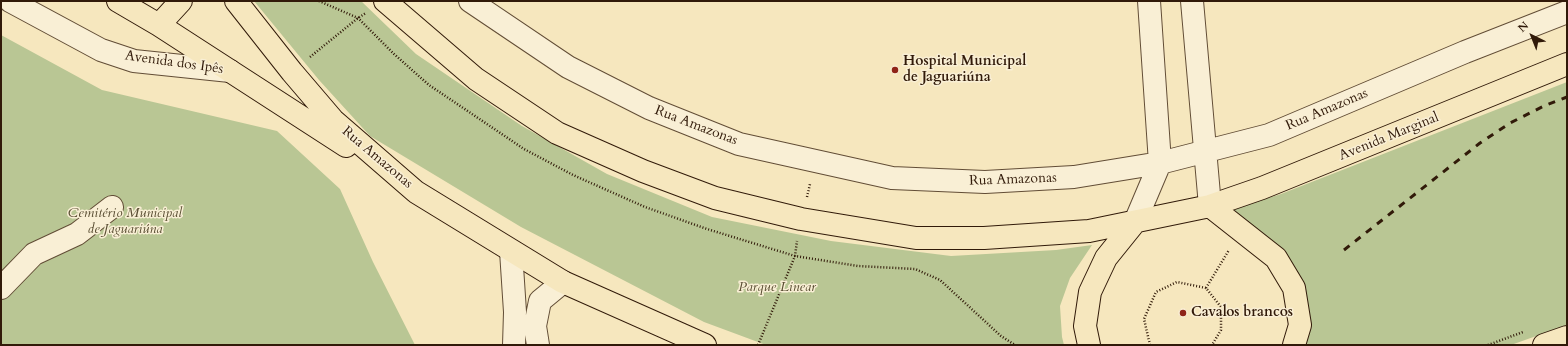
<!DOCTYPE html>
<meta charset="utf-8">
<style>
body{margin:0}
#map{position:relative;width:1568px;height:346px;overflow:hidden;background:#f6e7be;font-family:Cardo,serif}
canvas{display:block}
.frame{position:absolute;inset:0;border:2px solid #311a09;pointer-events:none}
.north{position:absolute;left:1512px;top:16px;width:40px;height:40px;-webkit-text-stroke:3px #f9efd5;paint-order:stroke;rotate:317deg;font-size:11px;font-weight:700;line-height:16px;text-align:center;color:#311a09}
.north::after{content:'';display:block;margin:auto;width:14px;height:18px;background:#311a09;clip-path:polygon(50% 0,100% 100%,50% 72%,0 100%)}
</style>
<div id="map">
<canvas width="1568" height="346"></canvas>
<div class="frame"></div>
<div class="north">N</div>
</div>
<script>
const ctx = document.querySelector('canvas').getContext('2d');
ctx.lineJoin = 'round';
function fill(path, color) {
  ctx.fillStyle = color;
  ctx.fill(path, 'evenodd');
}
function poly(rows) {
  const path = new Path2D();
  for (const r of rows) {
    path.moveTo(r[0], r[1]);
    for (let i = 2; i < r.length; i += 2) path.lineTo(r[i], r[i + 1]);
  }
  return path;
}
function trace(path, color, width, dash) {
  ctx.strokeStyle = color;
  ctx.lineWidth = width;
  ctx.lineCap = dash ? 'butt' : 'round';
  ctx.setLineDash(dash || []);
  ctx.stroke(path);
}
function write(font, color, halo, rows, align = 'center') {
  ctx.font = font + ' Cardo,serif';
  ctx.lineWidth = 3;
  ctx.setLineDash([]);
  ctx.textBaseline = 'middle';
  ctx.strokeStyle = halo;
  ctx.fillStyle = color;
  for (const [text, x, y, turn = 0] of rows) {
    ctx.save();
    ctx.translate(x, y);
    ctx.rotate((+turn || 0) * Math.PI / 180);
    ctx.textAlign = isNaN(turn) ? turn : align;
    if (halo) ctx.strokeText(text, 0, 0);
    ctx.fillText(text, 0, 0);
    ctx.restore();
  }
}
fill(poly([
 [254,1,361,1,416,54,522,126,607,174,712,217,831,241,951,256,1056,250,1092,245,1070,278,1060,306,1062,337,1064,345,766,345,704,322,521,227,370,136,319,80],
 [1,35,102,90,277,131,340,189,373,262,415,345,1,345],
 [1567,82,1567,325,1511,345,1297,345,1297,285,1222,212,1281,194]
]), '#b9c694');
const minor = poly([
 [10,1,101,50,134,61,230,71],
 [470,1,568,67,649,108,739,144,892,178,985,182,1074,177,1160,163,1269,135,1465,52,1567,12],
 [1192,1,1210,206],
 [1135,222,1160,163,1149,1],
 [511,251,515,312,514,345],
 [1,288,34,254,77,234,112,207],
 [538,345,535,326,540,301,563,282]
]);
const major = poly([
 [118,1,159,25,346,146],
 [236,1,292,72,333,120,416,192,563,282,705,345],
 [385,1,476,79,557,133,643,171,715,198,801,219,916,238,984,238,1089,231,1210,206,1262,188,1567,64],
 [159,25,181,1],
 [1210,206,1276,258,1294,288,1300,325,1294,345],
 [1089,345,1085,326,1090,292,1106,258,1135,222],
 [1544,345,1567,337]
]);
trace(minor, '#624d36', 24);
trace(major, '#311a09', 24);
trace(poly([
 [319,1,358,18,394,54,429,85,524,149,573,175,645,207,707,229,795,256,858,266,915,269,940,280,1001,336,1015,345],
 [310,57,358,18,366,13],
 [807,197,810,184],
 [1206,288,1229,250],
 [758,345,795,256,797,241],
 [1150,345,1144,319,1156,292,1177,282,1206,288,1221,307,1221,330,1212,345],
 [1488,345,1523,332]
]), '#311a09', 2.5, [1, 2]);
trace(minor, '#f9efd5', 22);
trace(major, '#f6e7be', 22);
trace(poly([
 [1344,250,1480,143,1510,123,1544,106,1567,97]
]), '#311a09', 3, [7, 7]);
for (const [x, y, r, color] of [
 [895,70,4,"#8f2418"],
 [1183,313,4,"#8f2418"]
]) {
  const dot = new Path2D();
  dot.arc(x, y, r, 0, 2 * Math.PI);
  ctx.fillStyle = color;
  ctx.fill(dot);
  trace(dot, '#f9efd5', 1.5);
}
write('bold 14px', '#311a09', '#f9efd5', [
 ["Hospital Municipal",903,62],
 ["de Jaguariúna",903,78],
 ["Cavalos brancos",1191,313]
], 'left');
write('14px', '#311a09', '#f9efd5', [
 ["Avenida dos Ipês",174,63,8],
 ["Rua Amazonas",1327,110,-23],
 ["Rua Amazonas",696,126,21],
 ["Avenida Marginal",1389,137,-22],
 ["Rua Amazonas",377,158,40],
 ["Rua Amazonas",1013,180,-2]
]);
write('italic 14px', '#5a4e33', '#f9efd5', [
 ["Cemitério Municipal",125,214],
 ["de Jaguariúna",125,230],
 ["Parque Linear",777,288]
]);
</script>
